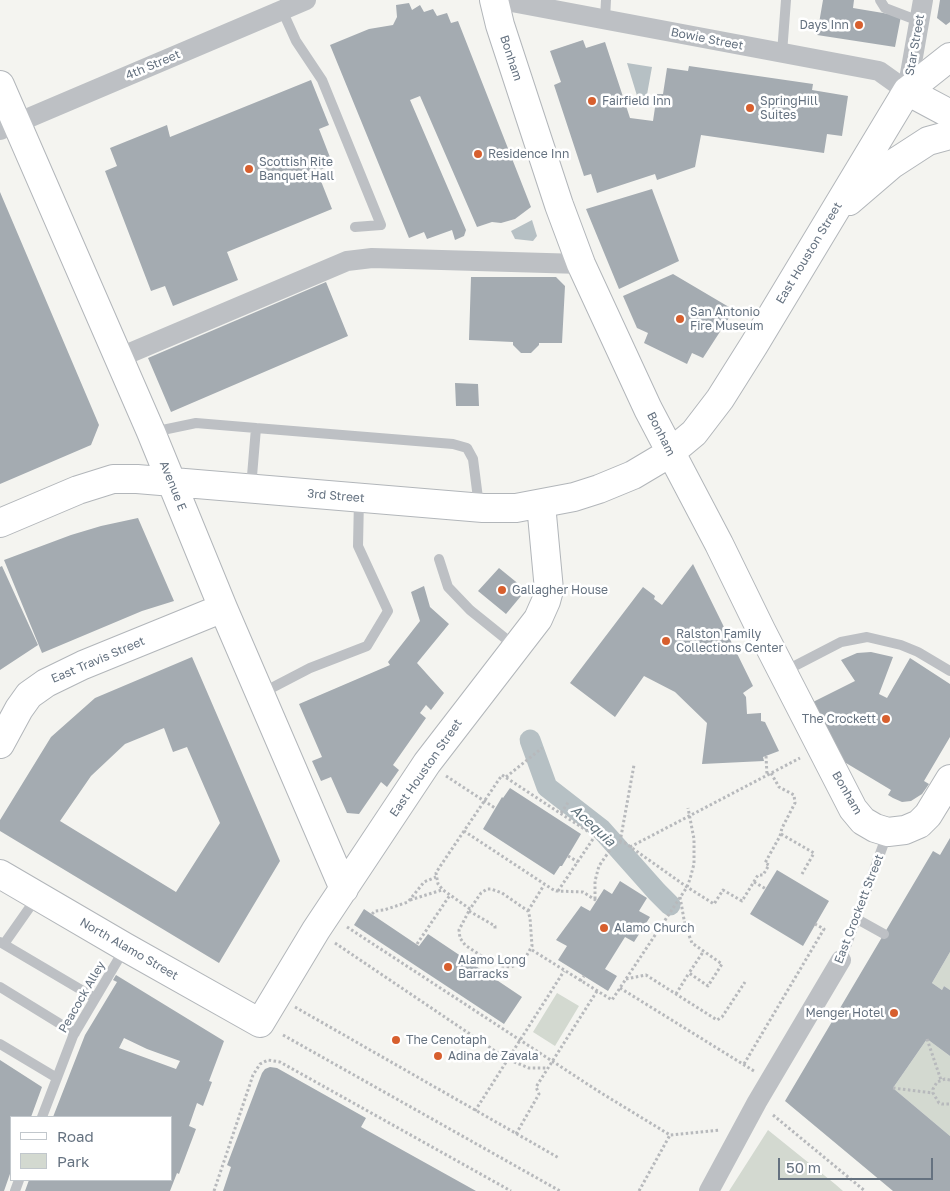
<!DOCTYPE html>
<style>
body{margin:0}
#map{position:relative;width:950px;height:1191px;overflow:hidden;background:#f4f4f0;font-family:"Golos Text",sans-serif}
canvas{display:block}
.legend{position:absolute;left:10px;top:1116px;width:162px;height:65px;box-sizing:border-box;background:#fff;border:1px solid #c1c7cc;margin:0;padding:6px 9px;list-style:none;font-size:15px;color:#657280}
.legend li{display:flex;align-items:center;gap:10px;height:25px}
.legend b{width:25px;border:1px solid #c1c7cc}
.scale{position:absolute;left:778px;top:1158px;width:155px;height:22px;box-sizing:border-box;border:2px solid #657280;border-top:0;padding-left:6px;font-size:15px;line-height:18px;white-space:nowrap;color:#657280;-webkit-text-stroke:4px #fff;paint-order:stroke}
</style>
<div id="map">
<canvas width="950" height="1191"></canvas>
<ul class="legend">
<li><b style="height:6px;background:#fff"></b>Road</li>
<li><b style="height:14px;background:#d3d9d0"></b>Park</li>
</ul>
<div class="scale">50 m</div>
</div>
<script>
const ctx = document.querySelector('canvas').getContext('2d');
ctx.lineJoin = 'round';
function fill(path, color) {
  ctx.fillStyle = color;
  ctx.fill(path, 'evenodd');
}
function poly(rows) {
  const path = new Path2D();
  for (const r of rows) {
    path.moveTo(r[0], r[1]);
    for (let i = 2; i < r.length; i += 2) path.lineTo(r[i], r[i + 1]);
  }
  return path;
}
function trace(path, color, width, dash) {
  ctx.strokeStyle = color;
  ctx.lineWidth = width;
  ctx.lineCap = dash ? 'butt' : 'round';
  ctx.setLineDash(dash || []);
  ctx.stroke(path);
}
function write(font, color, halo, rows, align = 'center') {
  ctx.font = font + ' "Golos Text",sans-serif';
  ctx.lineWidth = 5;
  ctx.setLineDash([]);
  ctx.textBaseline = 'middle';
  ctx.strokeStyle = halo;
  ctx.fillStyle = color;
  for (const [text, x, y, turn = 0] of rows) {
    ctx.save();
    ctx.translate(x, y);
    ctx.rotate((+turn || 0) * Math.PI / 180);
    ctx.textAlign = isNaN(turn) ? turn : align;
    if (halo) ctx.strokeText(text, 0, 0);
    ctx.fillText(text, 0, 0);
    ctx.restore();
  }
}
fill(poly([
 [950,952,950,990,944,986,942,990,932,983],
 [557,993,579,1006,555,1046,533,1032],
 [927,1039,950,1056,950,1136,893,1088],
 [768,1130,835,1184,843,1191,729,1191]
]), '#d3d9d0');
fill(poly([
 [627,63,652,67,646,100,638,99],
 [532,220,537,236,533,241,515,239,511,231]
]), '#b6c0c4');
trace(poly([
 [530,740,547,787,601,829,657,892,670,905]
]), '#b6c0c4', 21);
fill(poly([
 [823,0,854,0,853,8,901,16,895,47,817,35],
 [940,0,950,0,950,22,946,25,937,18],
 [409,3,412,10,420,5,424,12,433,9,437,16,447,13,451,23,458,21,531,207,515,219,501,223,492,222,477,227,420,96,410,100,466,230,464,236,455,240,452,230,427,239,424,232,409,238,330,45,369,29,393,25,397,17,396,5],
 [583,40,586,48,605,42,630,118,653,121,657,94,663,94,667,68,688,71,689,66,813,84,812,90,848,96,842,136,827,134,824,153,701,135,695,167,657,180,655,174,597,193,591,174,584,176,554,85,561,82,550,51],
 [311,80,329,125,319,129,333,165,317,171,332,209,227,252,238,280,173,306,165,286,151,291,105,171,117,166,110,148,167,125,170,137],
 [652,189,679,261,619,289,586,209],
 [0,192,99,425,91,445,0,484],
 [673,274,734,310,703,358,692,353,687,364,644,343,648,333,637,328,623,296],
 [471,277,556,277,565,286,562,343,539,343,539,345,531,353,521,353,513,345,513,342,469,340],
 [326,282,348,336,171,412,148,358],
 [455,383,478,384,479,406,456,406],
 [138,518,174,601,142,611,42,653,4,560,71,535,101,526],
 [693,564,753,686,743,693,746,697,747,714,761,713,761,721,765,722,779,751,763,757,764,761,702,764,707,723,675,692,644,676,615,717,570,683,643,587,655,596,654,599,662,605],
 [2,566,38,645,0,670,0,567],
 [499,568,526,590,506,614,478,591],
 [424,586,430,607,449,624,417,663,444,693,431,710,426,705,420,713,426,718,393,765,399,770,387,787,381,782,359,814,347,813,331,777,321,781,312,761,322,757,299,704,390,665,388,662,420,621,411,592],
 [871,652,893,657,879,694,887,698,910,658,950,684,950,737,924,781,929,784,922,794,911,801,902,802,893,798,888,795,891,790,841,760,813,702,855,681,841,660,857,653],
 [192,657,280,861,219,963,0,831,0,820,51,737,95,698],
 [164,728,173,752,187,747,220,823,176,892,60,821,91,776,125,744],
 [510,788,581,834,562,866,560,866,554,875,483,829,502,797,503,798],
 [950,838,950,952,932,983,942,990,944,986,950,990,950,1056,927,1039,893,1088,950,1136,950,1191,893,1191,785,1101,933,851,940,855],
 [777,870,829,901,803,946,750,914],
 [620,881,647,898,639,911,650,917,634,942,625,937,605,969,617,976,608,991,558,960,567,946,556,940,581,906,590,911,604,889,612,894],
 [364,909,419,946,428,934,522,997,504,1024,354,925],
 [116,975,224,1041,209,1081,212,1082,203,1106,197,1103,189,1126,196,1129,179,1174,177,1173,170,1191,25,1191,29,1180,171,1180,171,1117,53,1117,85,1035,117,982,113,980],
 [124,1038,147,1049,180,1061,176,1069,119,1048],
 [0,1060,42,1087,31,1117,11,1117,11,1171,4,1191,0,1191],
 [270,1067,277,1068,366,1118,361,1127,476,1191,223,1191,231,1167,227,1165,262,1073,265,1069]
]), '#a4abb1');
const secondary = poly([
 [494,0,500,25,559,205,581,264,648,409,719,544,761,630,853,809,863,821,875,828,888,832,905,830,919,824,928,815,950,779],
 [0,85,151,432,223,608,344,889],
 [907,91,950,114],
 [849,201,891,165,928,141,950,135],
 [0,523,78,490,113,479,137,479,483,508,516,508,574,497,599,489,633,475,670,453,694,433,720,399,754,345,907,91,950,57],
 [0,744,19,709,29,695,46,683,83,665,223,608],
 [0,874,125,947,260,1023,316,930,427,763,538,619,546,601,549,590,541,504]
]);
trace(secondary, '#b2b6ba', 30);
trace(poly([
 [766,756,767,775],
 [446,776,495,808],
 [506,777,542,748],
 [561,813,569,801],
 [464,831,439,868,436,873,438,884,443,890,470,909,481,893,487,889,491,889,502,893,528,911,530,918,532,946,523,962,511,967,502,966,489,961,465,945,460,938,459,930,470,909],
 [781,834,814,853,802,874],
 [595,836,612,847],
 [620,842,634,765],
 [630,847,800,758],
 [568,856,578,862],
 [754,882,766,889],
 [558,891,595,836,502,775,464,831,552,889,556,891,583,892,597,901],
 [680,897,685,925,692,943,722,964,708,986,689,973,703,952],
 [595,899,595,881,599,866,612,847,621,842,625,843,687,887,714,904,723,890,742,901,758,875,763,875,769,865,765,863,780,836,782,828,795,803,794,795,779,787,771,773],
 [410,900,442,890],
 [469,911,495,926,495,930],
 [528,911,544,885],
 [372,914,375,911,384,910,408,902,424,882,436,877],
 [347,927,598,1091,670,1135,720,1130],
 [335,943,507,1059,529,1068,547,1068],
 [417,944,450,895],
 [532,950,612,1000,687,887,690,879,694,864,694,839,688,808],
 [626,979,646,975,717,1020,722,1017,745,982],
 [580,981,584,976],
 [620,988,754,1071],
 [676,994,689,973],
 [295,1007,559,1158],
 [283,1035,560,1191],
 [927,1039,941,1080],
 [744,1064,824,929,815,924],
 [950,1080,945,1079,937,1082,933,1089,933,1093,939,1103,942,1104,950,1104],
 [893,1088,933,1093],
 [475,1111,564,971],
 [773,1115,865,1191],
 [516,1134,539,1094,536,1087,597,991],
 [214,1191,253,1075,260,1064,268,1060,280,1062,511,1191],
 [639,1191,670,1135]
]), '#b7b9bc', 3, [2.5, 2.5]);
trace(poly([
 [880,0,885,8,919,21],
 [282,10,296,41,322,80,381,225,355,227],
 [605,19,606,0],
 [782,53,786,0],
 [153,432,196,423,256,428],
 [251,488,256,428,453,444,467,448,473,459,479,506],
 [439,559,448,587,470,610,516,647],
 [783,672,841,642,867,637,901,645,918,652,950,671],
 [260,694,310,668,367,646,388,611,358,546,359,499],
 [857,919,884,934],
 [0,942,95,998],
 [4,944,37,897],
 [841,960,888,832],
 [0,987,75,1033],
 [0,1044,57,1078],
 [42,1117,73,1036,125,948],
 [15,1191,19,1180]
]), '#bdc0c4', 10);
trace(poly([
 [501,0,879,71,907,91,923,0],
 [0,130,306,0],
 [118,358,347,261,372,258,581,264],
 [709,1191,757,1102,841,960]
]), '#bdc0c4', 20);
trace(secondary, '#fff', 28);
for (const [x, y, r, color] of [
 [859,25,5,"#d75f2e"],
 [592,101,5,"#d75f2e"],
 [750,108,5,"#d75f2e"],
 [478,154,5,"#d75f2e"],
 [249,169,5,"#d75f2e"],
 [680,319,5,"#d75f2e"],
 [502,590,5,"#d75f2e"],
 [666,641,5,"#d75f2e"],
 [886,719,5,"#d75f2e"],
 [604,928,5,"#d75f2e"],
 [448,967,5,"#d75f2e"],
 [894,1013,5,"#d75f2e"],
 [396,1040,5,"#d75f2e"],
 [438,1056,5,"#d75f2e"]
]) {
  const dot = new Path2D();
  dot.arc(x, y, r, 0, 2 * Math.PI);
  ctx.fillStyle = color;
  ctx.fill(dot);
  trace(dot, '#fff', 2);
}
write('12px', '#657280', '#fff', [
 ["Days Inn",849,25,"right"],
 ["Fairfield Inn",602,101],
 ["SpringHill",760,101],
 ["Suites",760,115],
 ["Residence Inn",488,154],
 ["Scottish Rite",259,162],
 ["Banquet Hall",259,176],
 ["San Antonio",690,312],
 ["Fire Museum",690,326],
 ["Gallagher House",512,590],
 ["Ralston Family",676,634],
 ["Collections Center",676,648],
 ["The Crockett",876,719,"right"],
 ["Alamo Church",614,928],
 ["Alamo Long",458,960],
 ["Barracks",458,974],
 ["Menger Hotel",884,1013,"right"],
 ["The Cenotaph",406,1040],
 ["Adina de Zavala",448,1056]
], 'left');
write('12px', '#657280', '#fff', [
 ["Bowie Street",707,39,11],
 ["Star Street",915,45,-80],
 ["Bonham",511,58,72],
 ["4th Street",153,65,-23],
 ["East Houston Street",809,253,-59],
 ["Bonham",661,434,63],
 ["Avenue E",173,486,68],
 ["3rd Street",336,496,5],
 ["East Travis Street",98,660,-23],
 ["East Houston Street",426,768,-55],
 ["Bonham",847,793,60],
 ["East Crockett Street",859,909,-69],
 ["North Alamo Street",129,949,30],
 ["Peacock Alley",82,997,-60]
]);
write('italic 14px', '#61737d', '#fff', [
 ["Acequia",593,826,42]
]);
</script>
